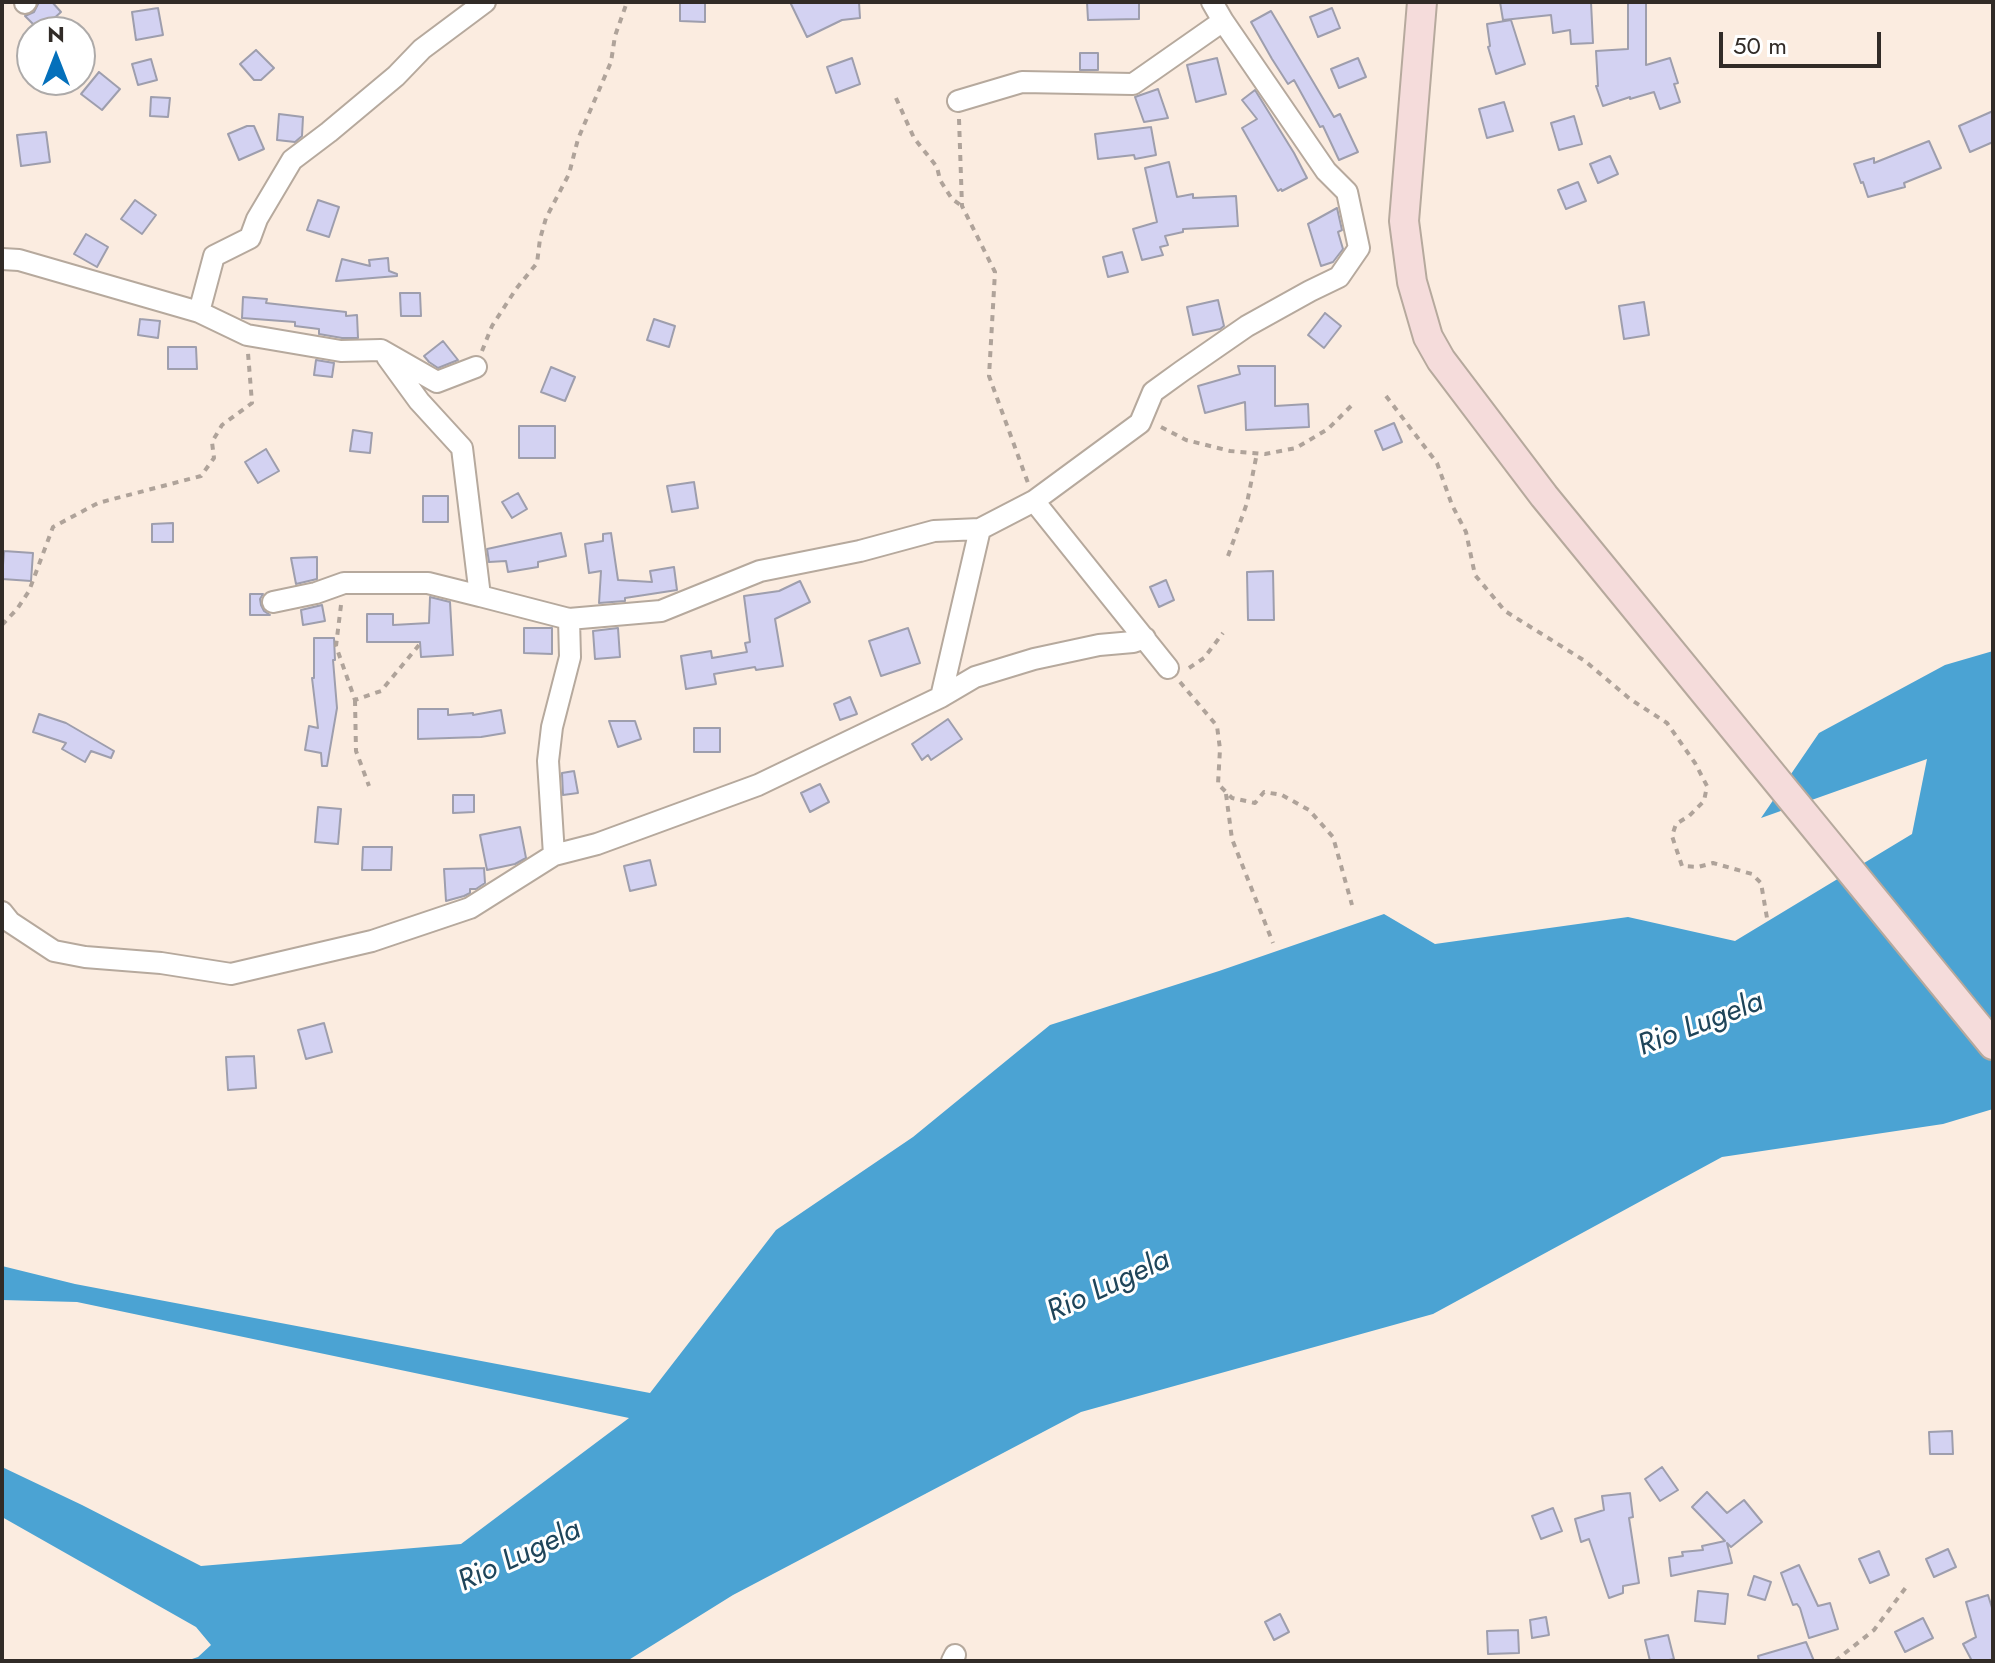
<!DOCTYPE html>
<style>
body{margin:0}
#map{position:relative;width:1995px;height:1663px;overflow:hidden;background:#fbece0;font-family:Jost,sans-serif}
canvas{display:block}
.frame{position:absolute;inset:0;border:4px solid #312b27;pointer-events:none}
.north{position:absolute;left:16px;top:16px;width:80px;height:80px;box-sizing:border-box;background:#fff;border:2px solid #adaaa9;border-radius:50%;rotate:0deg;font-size:22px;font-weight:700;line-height:32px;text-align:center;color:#312b27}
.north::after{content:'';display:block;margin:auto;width:28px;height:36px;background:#0470bb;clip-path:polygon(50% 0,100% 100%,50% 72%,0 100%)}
.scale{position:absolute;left:1719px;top:32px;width:162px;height:36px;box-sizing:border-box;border:4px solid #312b27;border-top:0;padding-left:10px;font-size:24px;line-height:28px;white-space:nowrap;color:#312b27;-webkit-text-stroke:6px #fff;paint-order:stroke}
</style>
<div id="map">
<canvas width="1995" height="1663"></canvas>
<div class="frame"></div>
<div class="north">N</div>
<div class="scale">50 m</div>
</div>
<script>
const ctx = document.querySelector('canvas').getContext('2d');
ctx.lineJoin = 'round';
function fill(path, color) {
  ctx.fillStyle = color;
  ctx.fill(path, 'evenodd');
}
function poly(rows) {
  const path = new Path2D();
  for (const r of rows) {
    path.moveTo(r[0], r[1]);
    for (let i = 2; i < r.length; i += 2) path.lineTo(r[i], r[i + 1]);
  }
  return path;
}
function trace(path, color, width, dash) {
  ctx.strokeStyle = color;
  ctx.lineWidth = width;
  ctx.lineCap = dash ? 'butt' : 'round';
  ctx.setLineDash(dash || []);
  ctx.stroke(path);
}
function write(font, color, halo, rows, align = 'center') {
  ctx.font = font + ' Jost,sans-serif';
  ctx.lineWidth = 6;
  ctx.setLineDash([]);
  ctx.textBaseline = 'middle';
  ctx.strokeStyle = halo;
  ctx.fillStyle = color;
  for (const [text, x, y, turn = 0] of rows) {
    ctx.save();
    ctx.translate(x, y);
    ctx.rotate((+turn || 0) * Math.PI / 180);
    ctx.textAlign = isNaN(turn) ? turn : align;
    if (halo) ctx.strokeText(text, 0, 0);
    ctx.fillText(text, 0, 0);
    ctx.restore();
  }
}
fill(poly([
 [1993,651,1993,1109,1943,1124,1722,1157,1433,1314,1081,1412,733,1595,627,1661,186,1661,198,1657,211,1645,196,1627,2,1517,2,1467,82,1505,201,1566,461,1544,629,1418,77,1302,2,1300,2,1266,75,1284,650,1393,776,1230,913,1137,1050,1025,1219,971,1384,914,1435,944,1628,917,1735,941,1912,834,1927,759,1761,818,1819,733,1945,665]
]), '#4ba3d3');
const building = poly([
 [39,2,52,2,61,12,40,31,25,16,34,12,39,2],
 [680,2,705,2,705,22,680,21,680,2],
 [790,2,859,2,860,18,842,20,807,37,790,2],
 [1087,2,1139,2,1139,19,1088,20,1087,2],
 [1500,2,1591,2,1593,43,1571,44,1570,30,1553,33,1551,15,1503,20,1500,2],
 [1628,2,1646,2,1646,65,1670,58,1678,83,1674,84,1680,102,1660,109,1654,92,1630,99,1630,97,1603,106,1596,86,1598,86,1596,51,1628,49,1628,2],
 [158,8,163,35,136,40,132,12,158,8],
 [1332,8,1340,28,1318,37,1310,17,1332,8],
 [1271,11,1334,117,1340,114,1358,152,1339,160,1323,126,1320,127,1294,80,1288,84,1272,59,1251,22,1271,11],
 [1511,20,1525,64,1496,74,1488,47,1490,46,1487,24,1511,20],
 [256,50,274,68,261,80,254,80,240,64,256,50],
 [1080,53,1098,53,1098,70,1080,70,1080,53],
 [852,58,860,84,836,93,827,67,852,58],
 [1217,58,1226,94,1196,102,1187,65,1217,58],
 [1358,58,1366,77,1339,88,1331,69,1358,58],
 [151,59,157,80,138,85,132,64,151,59],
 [99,72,120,89,102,110,81,94,99,72],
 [1158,89,1168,118,1144,122,1135,97,1158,89],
 [1255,90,1294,153,1307,178,1282,191,1281,189,1278,191,1242,128,1257,119,1242,100,1255,90],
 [151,97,170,98,168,117,150,116,151,97],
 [1504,102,1513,131,1487,138,1479,109,1504,102],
 [1993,111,1993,142,1970,152,1959,126,1993,111],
 [279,114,303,117,302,136,295,142,277,140,279,114],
 [1574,116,1582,144,1559,150,1551,123,1574,116],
 [247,126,254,126,264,149,239,160,228,134,247,126],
 [1151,127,1156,155,1135,159,1134,155,1098,159,1095,134,1151,127],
 [46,132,50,162,21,166,17,135,46,132],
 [1929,141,1941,168,1904,183,1905,187,1868,197,1863,182,1861,183,1854,164,1874,158,1874,163,1929,141],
 [1610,156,1618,174,1598,183,1590,164,1610,156],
 [1169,162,1177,197,1193,194,1193,198,1236,196,1238,226,1183,229,1183,232,1165,236,1168,245,1160,247,1163,255,1142,260,1133,229,1157,222,1145,168,1169,162],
 [1578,182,1586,201,1566,209,1558,190,1578,182],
 [135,200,156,215,142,234,121,219,135,200],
 [318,200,339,207,329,237,307,230,318,200],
 [1337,208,1342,230,1338,232,1343,249,1333,262,1321,266,1308,224,1337,208],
 [86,234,108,247,97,267,74,254,86,234],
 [1122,252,1128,272,1108,277,1103,257,1122,252],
 [388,258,389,271,397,274,397,276,336,281,342,259,370,266,369,260,388,258],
 [400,293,420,293,421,316,401,316,400,293],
 [243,297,267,299,266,303,346,312,346,316,357,315,358,338,342,338,319,334,319,329,295,326,295,322,242,318,243,297],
 [1218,300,1224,326,1220,329,1193,335,1187,307,1218,300],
 [1644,302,1649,335,1624,339,1619,306,1644,302],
 [1325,313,1341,326,1324,348,1308,335,1325,313],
 [140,319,160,321,158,338,138,335,140,319],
 [654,319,675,326,669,347,647,340,654,319],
 [443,341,458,360,438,368,429,362,424,356,443,341],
 [168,347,196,347,197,369,168,369,168,347],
 [316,360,334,363,332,377,314,375,316,360],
 [1238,366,1275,366,1275,406,1308,404,1309,427,1246,430,1245,402,1205,413,1198,386,1240,374,1238,366],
 [551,367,575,377,565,401,541,392,551,367],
 [1394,423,1402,442,1383,450,1375,431,1394,423],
 [519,426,555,426,555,458,519,458,519,426],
 [353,430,372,433,370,453,350,451,353,430],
 [266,449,279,471,258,483,245,462,266,449],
 [694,482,698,508,672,512,667,486,694,482],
 [518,493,527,509,512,518,502,502,518,493],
 [423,496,448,496,448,522,423,522,423,496],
 [173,523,173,542,152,542,152,524,173,523],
 [561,533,566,556,538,562,538,567,508,572,506,561,489,562,487,549,561,533],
 [611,533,618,580,652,582,650,571,674,567,677,590,625,598,625,601,599,603,601,571,589,573,585,544,603,541,603,534,611,533],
 [4,551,33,553,31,581,2,579,4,551],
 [317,557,317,579,296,584,291,558,317,557],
 [1273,571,1274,620,1248,620,1247,572,1273,571],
 [1166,580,1174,600,1159,607,1150,587,1166,580],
 [800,581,810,602,775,619,783,666,756,670,755,667,714,674,716,684,686,689,681,656,711,651,712,658,747,652,745,643,750,642,744,596,779,591,800,581],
 [250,594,263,594,260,599,261,605,264,611,270,615,250,615,250,594],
 [430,597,450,602,453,655,421,657,420,642,367,642,367,614,393,614,393,625,429,623,430,597],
 [322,605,325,621,303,625,301,610,322,605],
 [524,628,552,628,552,654,524,653,524,628],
 [618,628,620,657,595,659,593,631,618,628],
 [908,628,920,663,881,676,869,641,908,628],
 [314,638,334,638,335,660,333,660,337,708,327,766,322,766,321,753,305,750,309,726,318,728,312,678,314,678,314,638],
 [850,697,857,714,840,720,834,704,850,697],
 [418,709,448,709,448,715,473,713,473,715,501,710,505,733,481,737,418,739,418,709],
 [39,714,66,723,114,751,111,758,91,751,85,762,62,749,66,743,33,732,39,714],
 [948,719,962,739,931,760,928,755,922,760,912,744,948,719],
 [609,721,635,721,641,739,618,747,609,721],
 [694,728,720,728,720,752,694,752,694,728],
 [574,771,578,793,563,795,562,773,574,771],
 [820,784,829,802,810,812,801,793,820,784],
 [453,795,474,795,474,812,453,813,453,795],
 [318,807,341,809,338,844,315,842,318,807],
 [520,827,526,858,515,864,487,870,480,835,520,827],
 [363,847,392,847,391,870,362,870,363,847],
 [650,860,656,885,630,891,624,866,650,860],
 [484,868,485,883,476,889,470,889,470,893,464,896,446,901,444,869,484,868],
 [324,1023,332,1052,306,1059,298,1030,324,1023],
 [254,1056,256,1088,228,1090,226,1057,254,1056],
 [1952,1431,1953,1454,1930,1454,1929,1432,1952,1431],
 [1662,1467,1678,1490,1660,1501,1645,1479,1662,1467],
 [1707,1492,1727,1513,1744,1500,1762,1522,1731,1547,1727,1543,1732,1563,1671,1576,1669,1558,1683,1556,1682,1552,1703,1550,1702,1546,1725,1541,1692,1507,1707,1492],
 [1630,1493,1633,1517,1629,1518,1639,1583,1623,1586,1623,1593,1609,1598,1589,1539,1581,1542,1575,1519,1604,1510,1602,1496,1630,1493],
 [1553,1508,1562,1531,1541,1539,1532,1516,1553,1508],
 [1948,1549,1956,1567,1934,1577,1926,1559,1948,1549],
 [1879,1551,1889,1575,1870,1583,1859,1559,1879,1551],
 [1799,1565,1818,1606,1830,1603,1838,1629,1809,1638,1800,1608,1797,1604,1793,1605,1781,1573,1799,1565],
 [1754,1576,1771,1582,1765,1600,1748,1595,1754,1576],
 [1698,1591,1728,1594,1725,1624,1695,1621,1698,1591],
 [1988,1595,1993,1611,1993,1661,1972,1661,1963,1644,1976,1637,1966,1602,1988,1595],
 [1280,1614,1289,1632,1274,1640,1265,1622,1280,1614],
 [1546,1617,1549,1635,1532,1638,1530,1620,1546,1617],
 [1923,1618,1933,1638,1905,1652,1895,1632,1923,1618],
 [1518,1630,1519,1653,1488,1654,1487,1631,1518,1630],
 [1668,1635,1674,1659,1664,1661,1650,1661,1645,1640,1668,1635],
 [1806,1642,1814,1661,1759,1661,1758,1656,1806,1642]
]);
fill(building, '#d3d2f2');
trace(building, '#9e9ead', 2);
const street = poly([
 [1212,2,1223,21],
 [25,3,26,2],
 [958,101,1022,82,1133,84,1223,21,1326,171,1347,192,1359,248,1339,277,1310,291,1247,326,1182,371,1153,392,1140,423,1034,501,1168,668],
 [2,259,19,260,199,312],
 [476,367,437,382,381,350,341,351,247,335,199,312,214,256,250,238,257,219,292,160,329,132,396,76,422,49,485,2],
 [480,596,569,619,661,611,760,571,860,551,934,531,980,529],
 [273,602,316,593,344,583,428,583,480,596,462,448,419,401,387,357],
 [569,619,570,657,552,727,548,761,554,855,597,844,758,785,941,697,980,529,1034,501],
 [941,697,975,677,1034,659,1099,645,1133,642,1145,638],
 [2,912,10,922,54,951,85,957,161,963,231,974,372,941,470,908,554,855],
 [952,1661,955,1655]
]);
const secondary = poly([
 [1422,2,1404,221,1412,282,1428,337,1441,360,1544,496,1993,1045]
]);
trace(street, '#b6a99d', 24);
trace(secondary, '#b6a99d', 32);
trace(poly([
 [896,98,914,138,937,167,940,180,952,199,962,206],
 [959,119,962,206,995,272,989,376,1028,483],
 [482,351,492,326,516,289,537,263,540,239,546,218,569,174,578,139,611,62,615,36,627,2],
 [1386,396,1437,463,1452,505,1466,532,1475,575,1505,611,1585,661,1630,699,1667,723,1695,763,1707,786,1704,801,1689,816,1676,824,1672,836,1682,866,1698,867,1713,863,1752,874,1761,883,1767,918],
 [1161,427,1186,440,1230,451,1265,454,1296,448,1328,429,1351,406],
 [1228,556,1247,503,1257,453],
 [341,605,336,646,355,700,381,691,419,645],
 [2,625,17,609,29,591,53,527,98,503,201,476,214,458,212,442,222,425,252,403,248,353],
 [1189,668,1204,658,1223,633],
 [1180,682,1217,726,1220,749,1218,784,1232,798,1255,803,1264,792,1282,795,1309,810,1333,837,1352,905],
 [355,700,356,751,369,786],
 [1226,794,1232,839,1273,943],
 [1835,1661,1874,1630,1907,1586]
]), '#afa39a', 4, [6, 6]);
trace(street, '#fff', 20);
trace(secondary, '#f5dcdb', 28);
write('italic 30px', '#1f455a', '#fff', [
 ["Rio Lugela",1701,1025,-21],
 ["Rio Lugela",1109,1287,-25],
 ["Rio Lugela",520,1557,-25]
]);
</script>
